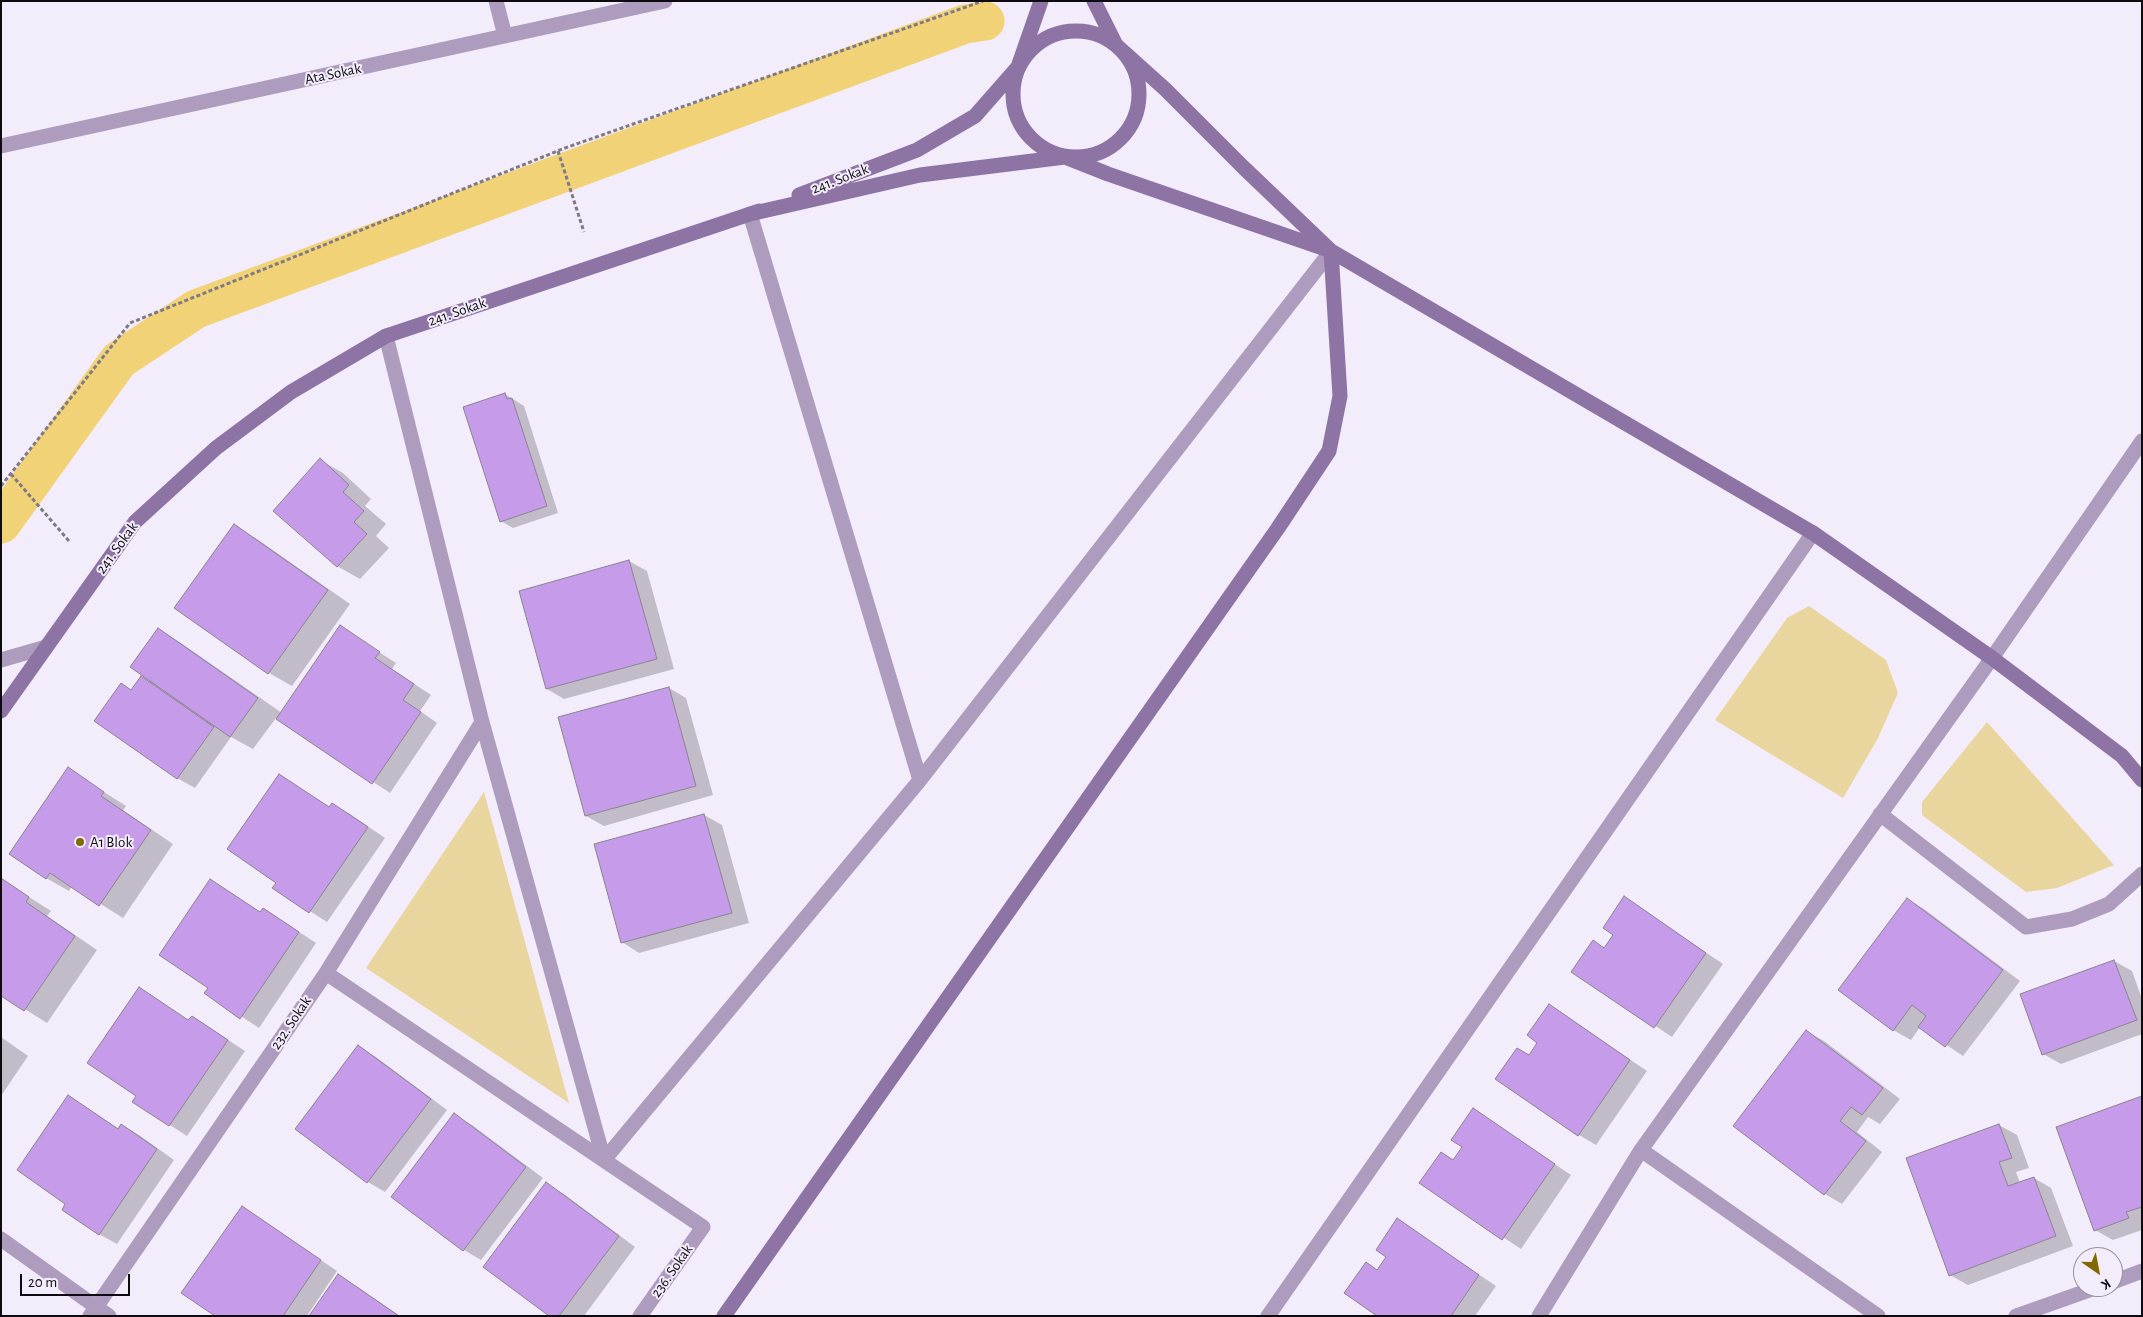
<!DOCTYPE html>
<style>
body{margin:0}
#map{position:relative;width:2143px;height:1317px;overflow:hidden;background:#f3ecfa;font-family:"Alegreya Sans",sans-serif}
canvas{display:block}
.frame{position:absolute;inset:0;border:2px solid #0e0b10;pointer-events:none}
.north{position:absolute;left:2073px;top:1247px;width:50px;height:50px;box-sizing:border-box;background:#f3ecfa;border:1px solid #97929c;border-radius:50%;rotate:147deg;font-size:14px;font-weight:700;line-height:20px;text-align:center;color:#0e0b10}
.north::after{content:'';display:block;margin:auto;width:18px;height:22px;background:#826800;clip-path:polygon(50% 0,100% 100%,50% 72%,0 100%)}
.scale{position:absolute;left:20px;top:1274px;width:110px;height:22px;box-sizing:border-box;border:2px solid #0e0b10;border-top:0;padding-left:6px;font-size:15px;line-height:18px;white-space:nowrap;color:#0e0b10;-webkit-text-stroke:4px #f3ecfa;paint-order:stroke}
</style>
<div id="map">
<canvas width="2143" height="1317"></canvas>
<div class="frame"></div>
<div class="north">K</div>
<div class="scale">20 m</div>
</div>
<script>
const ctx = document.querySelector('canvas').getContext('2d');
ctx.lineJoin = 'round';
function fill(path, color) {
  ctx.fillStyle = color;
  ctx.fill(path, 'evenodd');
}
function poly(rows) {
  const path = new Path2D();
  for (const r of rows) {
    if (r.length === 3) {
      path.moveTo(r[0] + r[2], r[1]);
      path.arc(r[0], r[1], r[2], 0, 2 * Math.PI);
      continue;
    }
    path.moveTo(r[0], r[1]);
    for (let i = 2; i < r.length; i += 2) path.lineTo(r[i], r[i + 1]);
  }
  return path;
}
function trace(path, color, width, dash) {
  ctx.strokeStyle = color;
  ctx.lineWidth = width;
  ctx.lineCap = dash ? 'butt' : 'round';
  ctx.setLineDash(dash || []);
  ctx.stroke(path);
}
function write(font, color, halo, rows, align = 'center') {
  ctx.font = font + ' "Alegreya Sans",sans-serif';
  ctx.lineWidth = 4;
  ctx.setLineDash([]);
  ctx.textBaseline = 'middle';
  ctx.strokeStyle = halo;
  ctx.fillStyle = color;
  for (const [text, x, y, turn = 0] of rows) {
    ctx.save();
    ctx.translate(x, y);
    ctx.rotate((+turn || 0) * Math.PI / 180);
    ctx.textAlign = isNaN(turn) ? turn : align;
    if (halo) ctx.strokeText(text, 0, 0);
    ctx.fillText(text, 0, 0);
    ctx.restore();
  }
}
fill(poly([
 [1809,606,1886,660,1898,693,1877,740,1843,798,1715,720,1787,618],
 [1987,722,2114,865,2057,888,2026,892,1922,815,1922,802],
 [484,792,569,1103,366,968]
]), '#e9d69f');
fill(poly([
 [505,394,524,406,558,513,513,528,501,521],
 [320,460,343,473,371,499,365,506,386,524,376,536,389,548,360,579,337,566],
 [234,526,257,539,350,604,292,686,269,673,176,608],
 [629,561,647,571,674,669,564,699,547,689],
 [340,627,396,663,392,669,431,695,420,711,437,723,390,793,276,718,253,749,231,737,195,788,177,778,132,691,142,677,149,681,150,680,158,629,181,643,282,713],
 [669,688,686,698,713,795,604,826,586,816,560,718],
 [68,769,126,806,123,810,173,844,123,918,72,886,69,891,46,878],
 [279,775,330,807,332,804,350,814,385,838,327,922,274,888,278,882],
 [704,815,722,825,749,923,639,953,622,942],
 [1,879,51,911,47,916,97,950,47,1023,1,994],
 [211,881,261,913,264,909,281,920,316,943,259,1028,206,993,210,987],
 [1625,898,1723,964,1672,1037,1573,971,1593,942,1605,948,1615,934],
 [1907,899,1924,909,2020,981,1963,1056,1920,1027,1911,1040,1893,1030],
 [2114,961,2132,971,2142,999,2142,1034,2061,1064,2043,1054],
 [139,988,190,1021,192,1017,210,1028,245,1051,187,1136,134,1102,138,1095],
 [1549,1005,1647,1071,1596,1145,1579,1135,1530,1056,1539,1042],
 [1806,1031,1824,1041,1900,1099,1880,1124,1868,1117,1857,1132,1882,1152,1842,1204,1825,1194,1735,1126],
 [1,1037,28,1056,1,1096],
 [359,1047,376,1057,447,1110,385,1192,368,1182,296,1129],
 [68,1096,119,1129,122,1125,139,1135,174,1160,117,1244,99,1234,67,1204],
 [2142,1097,2142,1230,2113,1240,2095,1230],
 [1473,1109,1571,1175,1521,1249,1421,1183,1442,1153,1454,1160,1464,1147],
 [454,1115,472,1125,543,1178,481,1260,464,1250,393,1197],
 [1999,1125,2017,1135,2029,1168,2016,1172,2020,1183,2034,1178,2051,1188,2073,1246,1968,1285,1950,1275],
 [547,1184,564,1194,635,1247,584,1316,551,1316],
 [259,1218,337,1271,307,1316,217,1316],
 [1398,1220,1496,1286,1475,1316,1379,1316,1366,1264,1378,1271,1388,1256],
 [338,1276,356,1286,400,1316,311,1316]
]), '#0003');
trace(poly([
 [1,524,119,360,196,309,965,24,985,21]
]), '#f1d276', 39);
const building = poly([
 [505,393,507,399,512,398,547,506,500,522,463,407,505,393],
 [320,458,349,485,343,492,364,511,354,522,367,534,337,567,273,511,320,458],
 [234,524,328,590,268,674,174,608,234,524],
 [629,560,657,659,546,689,519,591,629,560],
 [340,625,380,652,375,658,414,684,403,700,421,712,372,784,276,719,340,625],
 [158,628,258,698,230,737,130,667,158,628],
 [141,676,214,727,177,779,94,721,121,683,131,690,141,676],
 [669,687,696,786,585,816,558,717,669,687],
 [68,767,104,792,101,796,151,830,99,906,50,873,46,879,9,854,68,767],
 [279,774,329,807,332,803,368,827,309,913,272,888,276,883,227,849,279,774],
 [704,814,732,913,621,943,594,844,704,814],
 [1,878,29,897,26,902,75,936,24,1011,1,996,1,878],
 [210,879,260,912,263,908,299,932,240,1019,204,993,208,988,159,955,210,879],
 [1624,896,1706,953,1654,1028,1571,972,1593,940,1604,948,1613,935,1603,928,1624,896],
 [1907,898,2003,970,1945,1047,1918,1027,1926,1016,1912,1005,1893,1031,1838,990,1907,898],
 [2114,960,2137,1020,2042,1055,2020,994,2114,960],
 [139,987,188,1020,192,1016,228,1040,169,1126,132,1102,136,1096,87,1063,139,987],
 [1549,1004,1630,1060,1578,1136,1495,1079,1517,1048,1529,1055,1537,1043,1527,1035,1549,1004],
 [1806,1030,1883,1088,1862,1115,1851,1107,1840,1121,1866,1141,1824,1195,1733,1126,1806,1030],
 [358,1045,431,1099,367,1183,295,1129,358,1045],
 [68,1095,118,1129,121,1124,157,1149,99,1235,62,1210,65,1204,17,1170,68,1095],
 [2142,1096,2142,1207,2126,1212,2129,1218,2094,1231,2056,1127,2142,1096],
 [1473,1108,1555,1164,1502,1240,1419,1183,1441,1152,1453,1160,1462,1147,1451,1140,1473,1108],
 [454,1113,526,1167,463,1251,391,1197,454,1113],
 [1999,1124,2012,1158,1999,1162,2008,1186,2034,1177,2056,1236,1949,1276,1906,1158,1999,1124],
 [546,1182,619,1236,559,1316,549,1316,483,1267,546,1182],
 [242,1206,321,1260,283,1316,215,1316,181,1293,242,1206],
 [1397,1218,1479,1275,1451,1316,1377,1316,1344,1293,1366,1262,1377,1270,1386,1257,1376,1250,1397,1218],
 [338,1274,399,1316,309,1316,338,1274]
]);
fill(building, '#c69be9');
trace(building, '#89838f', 1);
trace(poly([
 [558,151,584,232],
 [11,474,69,541],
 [1,486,130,323,565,148,983,1]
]), '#7f7a84', 3, [4, 2.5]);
trace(poly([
 [496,1,505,36],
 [1,146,665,1],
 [750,214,920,780],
 [386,336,482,722,604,1160],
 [1,660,46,647],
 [1880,814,2026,927,2072,919,2109,904,2142,874],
 [326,973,703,1227,640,1316],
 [1641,1150,1878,1316],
 [604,1160,920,780,1331,251],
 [1,1239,109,1316],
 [2113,1282,2142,1271],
 [90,1316,326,973,482,722],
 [1268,1316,1813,533],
 [1539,1316,1641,1150,1992,658,2142,441],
 [2016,1316,2098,1287]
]), '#ae9cbe', 15);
trace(poly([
 [1076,94,63],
 [799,195,917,150,975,116,1018,67,1041,1],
 [750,214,920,175,1065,157,1108,174,1331,251,1813,533,1992,658,2122,756,2142,780],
 [1,711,135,522,216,448,291,392,386,336,759,211],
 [724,1316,1278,528,1329,451,1340,396,1331,251,1244,168,1165,89,1116,45,1094,1]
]), '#8e73a5', 15);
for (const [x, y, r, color] of [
 [80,842,5,"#826800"]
]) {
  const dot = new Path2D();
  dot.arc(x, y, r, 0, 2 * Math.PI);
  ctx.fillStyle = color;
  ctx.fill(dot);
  trace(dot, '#f3ecfa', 2);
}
write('15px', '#0e0b10', '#f3ecfa', [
 ["Ata Sokak",333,74,-12],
 ["241. Sokak",840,179,-21],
 ["241. Sokak",457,312,-19],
 ["241. Sokak",117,548,-54],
 ["232. Sokak",291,1023,-56],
 ["236. Sokak",672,1271,-55]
]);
write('15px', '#0e0b10', '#f3ecfa', [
 ["A1 Blok",90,842]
], 'left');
</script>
